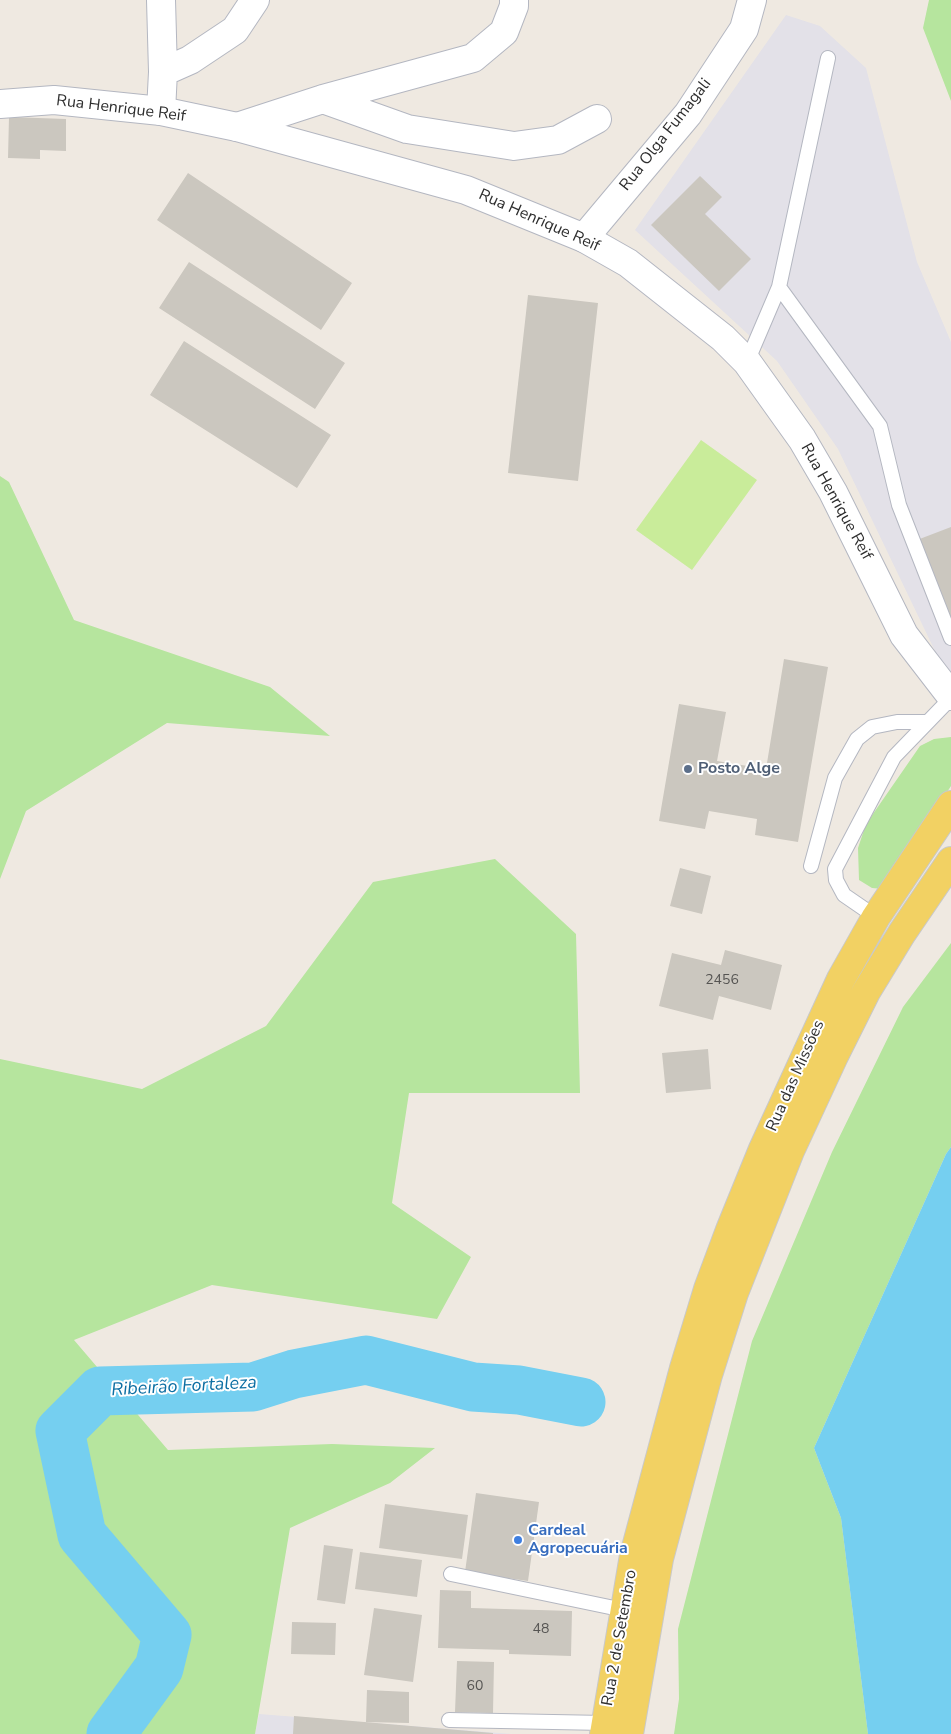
<!DOCTYPE html>
<meta charset="utf-8">
<style>
body{margin:0}
canvas{display:block;background:#efe9e1}
</style>
<canvas width="951" height="1734"></canvas>
<script>
const ctx = document.querySelector('canvas').getContext('2d');
ctx.lineJoin = 'round';
function fill(path, color) {
  ctx.fillStyle = color;
  ctx.fill(path, 'evenodd');
}
function poly(rows) {
  const path = new Path2D();
  for (const r of rows) {
    path.moveTo(r[0], r[1]);
    for (let i = 2; i < r.length; i += 2) path.lineTo(r[i], r[i + 1]);
  }
  return path;
}
function trace(path, color, width, dash) {
  ctx.strokeStyle = color;
  ctx.lineWidth = width;
  ctx.lineCap = dash ? 'butt' : 'round';
  ctx.setLineDash(dash || []);
  ctx.stroke(path);
}
function write(font, color, halo, rows, align = 'center') {
  ctx.font = font + ' "Nunito Sans",sans-serif';
  ctx.lineWidth = 4;
  ctx.setLineDash([]);
  ctx.textBaseline = 'middle';
  ctx.strokeStyle = halo;
  ctx.fillStyle = color;
  for (const [text, x, y, turn = 0] of rows) {
    ctx.save();
    ctx.translate(x, y);
    ctx.rotate((+turn || 0) * Math.PI / 180);
    ctx.textAlign = isNaN(turn) ? turn : align;
    if (halo) ctx.strokeText(text, 0, 0);
    ctx.fillText(text, 0, 0);
    ctx.restore();
  }
}
fill(poly([
 [786,15,820,26,866,68,917,262,951,342,951,675,946,674,838,449,777,361,635,230],
 [259,1714,512,1734,255,1734]
]), '#e3e1e8');
fill(poly([
 [929,0,951,0,951,101,923,28],
 [0,476,9,482,74,620,270,687,330,736,167,723,26,811,0,879],
 [951,737,951,786,883,889,872,888,859,880,858,848,866,824,920,746,934,739],
 [495,859,576,934,580,1093,409,1093,392,1203,471,1257,437,1319,212,1285,74,1340,168,1450,332,1444,435,1448,390,1483,290,1528,255,1734,0,1734,0,1059,142,1089,266,1026,373,882],
 [951,943,951,1147,946,1154,814,1448,841,1518,868,1734,674,1734,679,1699,678,1629,752,1341,832,1152,903,1007]
]), '#b6e59e');
fill(poly([
 [701,440,757,480,692,570,636,530]
]), '#c9ec9a');
fill(poly([
 [951,1147,951,1734,868,1734,841,1518,814,1448,946,1154]
]), '#75cff0');
trace(poly([
 [111,1734,159,1668,167,1635,82,1535,60,1431,100,1391,253,1387,294,1374,366,1360,473,1387,519,1390,581,1402]
]), '#75cff0', 49);
fill(poly([
 [9,117,66,119,66,151,40,150,40,159,8,158],
 [188,173,352,283,321,330,157,220],
 [700,176,722,197,705,214,751,259,719,291,651,225],
 [189,262,345,363,315,409,159,308],
 [528,295,598,303,578,481,508,473],
 [184,341,331,435,297,488,150,395],
 [951,527,951,632,917,540],
 [784,659,828,667,798,842,755,835,757,819,709,811,705,829,659,821,679,704,726,712,717,761,766,769],
 [680,868,711,876,702,914,670,906],
 [725,950,782,965,771,1010,719,996,713,1020,659,1006,672,953,721,965],
 [708,1049,711,1089,666,1093,662,1053],
 [476,1493,539,1502,528,1581,465,1572],
 [385,1504,468,1515,462,1559,379,1548],
 [324,1545,353,1549,345,1604,317,1600],
 [360,1552,422,1560,417,1597,355,1589],
 [440,1590,471,1591,471,1608,572,1611,571,1656,509,1654,509,1650,438,1648],
 [374,1608,422,1615,413,1682,364,1675],
 [292,1622,336,1623,335,1655,291,1654],
 [457,1661,494,1662,493,1713,455,1712],
 [367,1690,409,1692,409,1723,366,1722],
 [294,1716,493,1733,493,1734,293,1734]
]), '#cbc7bf');
const lane = poly([
 [779,287,880,426,899,505,951,638],
 [747,362,779,287,828,58],
 [811,866,835,778,857,739,872,727,897,722,927,722],
 [876,917,844,895,836,880,835,869,894,757,951,698],
 [451,1574,624,1610],
 [449,1720,605,1723]
]);
const street = poly([
 [161,0,163,72],
 [323,99,407,129,514,146,558,140,597,119],
 [161,111,163,72,190,60,235,30,255,0],
 [237,127,323,99,473,58,504,32,514,6,514,0],
 [584,238,688,114,744,29,752,0]
]);
const secondary = poly([
 [0,104,54,100,161,111,237,127,466,190,584,238,628,263,723,338,747,362,802,439,833,492,904,635,951,696]
]);
const primary = poly([
 [604,1734,634,1555,684,1368,708,1289,730,1230,763,1149,841,979,876,917,951,805],
 [629,1734,659,1559,708,1375,734,1293,790,1151,834,1056,866,992,902,933,951,861]
]);
trace(lane, '#b4b7c1', 16);
trace(street, '#b4b7c1', 30);
trace(secondary, '#b4b7c1', 30);
trace(primary, '#c9c9c9', 30);
trace(lane, '#fff', 14);
trace(street, '#fff', 28);
trace(secondary, '#fff', 28);
trace(primary, '#f2d163', 28);
for (const [x, y, r, color] of [
 [688,769,5,"#5c6f8a"],
 [518,1540,5,"#3f7fe0"]
]) {
  const dot = new Path2D();
  dot.arc(x, y, r, 0, 2 * Math.PI);
  ctx.fillStyle = color;
  ctx.fill(dot);
  trace(dot, '#fff', 2);
}
write('14px', '#555452', null, [
 ["2456",722,981],
 ["48",541,1630],
 ["60",475,1687]
]);
write('16px', '#2e2e2e', '#fff', [
 ["Rua Henrique Reif",121,109,7],
 ["Rua Olga Fumagali",666,135,-52],
 ["Rua Henrique Reif",539,221,24],
 ["Rua Henrique Reif",836,502,61],
 ["Rua das Missões",796,1076,-66],
 ["Rua 2 de Setembro",620,1638,-80]
]);
write('bold 16px', '#4e5e75', '#fff', [
 ["Posto Alge",698,769]
], 'left');
write('bold 16px', '#366cbe', '#fff', [
 ["Cardeal",528,1531],
 ["Agropecuária",528,1549]
], 'left');
write('italic 18px', '#0d6fa3', '#fff', [
 ["Ribeirão Fortaleza",184,1387,-3]
]);
</script>
